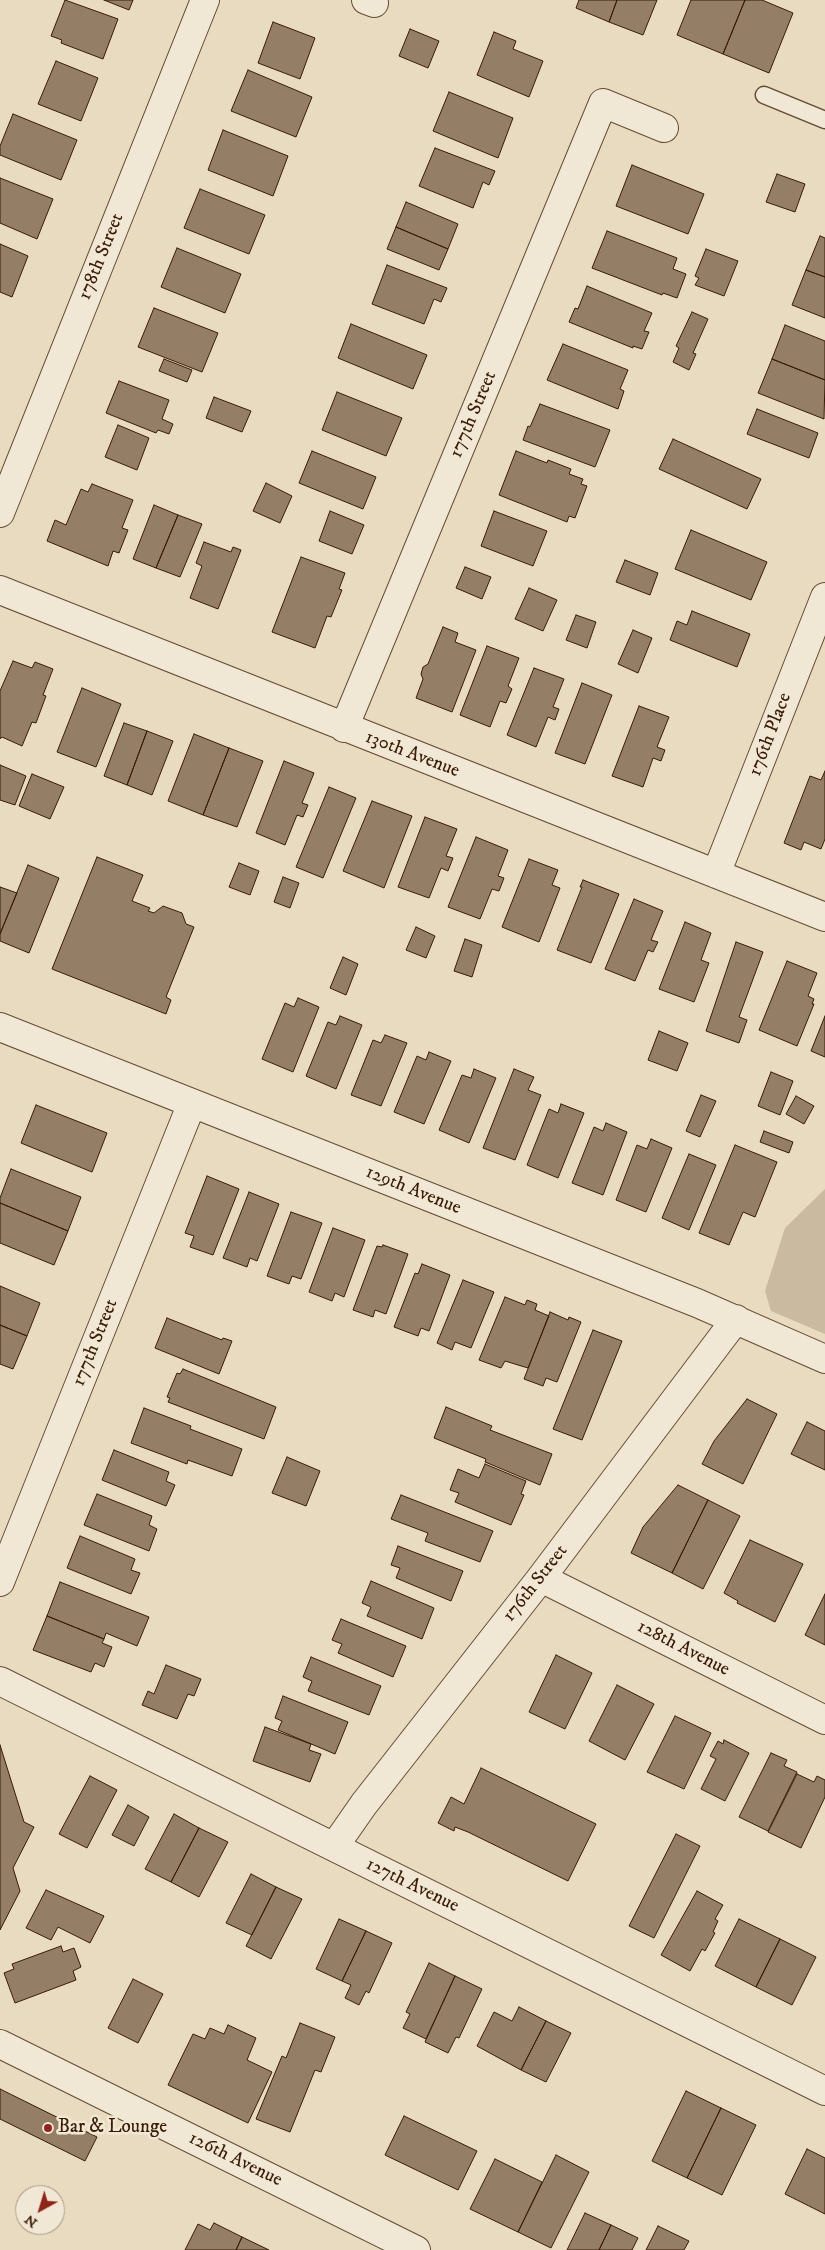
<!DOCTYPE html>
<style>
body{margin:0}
#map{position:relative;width:825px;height:2250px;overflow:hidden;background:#e8dbbf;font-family:"IM FELL DW Pica",serif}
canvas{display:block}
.north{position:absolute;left:15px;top:2185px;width:50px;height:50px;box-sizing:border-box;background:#f0e8d5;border:1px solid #a79682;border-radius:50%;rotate:219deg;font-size:14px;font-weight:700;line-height:20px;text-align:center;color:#3a1b05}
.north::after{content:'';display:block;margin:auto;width:18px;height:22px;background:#8f2418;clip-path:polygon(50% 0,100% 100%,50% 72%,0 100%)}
</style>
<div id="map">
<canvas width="825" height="2250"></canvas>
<div class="north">N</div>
</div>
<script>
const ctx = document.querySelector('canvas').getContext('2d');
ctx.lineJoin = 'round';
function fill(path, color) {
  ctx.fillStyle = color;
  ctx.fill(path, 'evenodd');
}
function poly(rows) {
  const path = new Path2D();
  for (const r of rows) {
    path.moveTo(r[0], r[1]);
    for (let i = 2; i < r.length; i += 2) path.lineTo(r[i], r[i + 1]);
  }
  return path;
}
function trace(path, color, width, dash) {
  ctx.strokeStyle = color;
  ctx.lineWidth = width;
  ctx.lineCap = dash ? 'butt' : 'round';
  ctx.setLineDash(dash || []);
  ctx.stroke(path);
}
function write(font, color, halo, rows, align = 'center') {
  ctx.font = font + ' "IM FELL DW Pica",serif';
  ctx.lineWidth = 5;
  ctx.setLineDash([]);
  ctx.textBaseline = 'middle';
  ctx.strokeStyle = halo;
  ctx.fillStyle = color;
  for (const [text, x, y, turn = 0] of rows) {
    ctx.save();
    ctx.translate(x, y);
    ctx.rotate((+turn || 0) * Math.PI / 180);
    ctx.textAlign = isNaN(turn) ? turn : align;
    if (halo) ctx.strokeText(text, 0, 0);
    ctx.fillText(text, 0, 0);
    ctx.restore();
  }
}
fill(poly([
 [825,1189,825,1334,771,1311,765,1291,785,1228]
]), '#caba9f');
const building = poly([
 [65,0,118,19,103,59,61,43,62,40,51,36,65,0],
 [104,0,133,0,129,10,104,0],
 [579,0,617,0,609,22,576,8,579,0],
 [617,0,657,0,643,35,609,22,617,0],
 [691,0,745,0,723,54,677,35,691,0],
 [745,0,762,0,793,13,769,73,723,54,745,0],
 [273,22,315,38,300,79,258,63,273,22],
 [410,29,439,41,428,68,399,56,410,29],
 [494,32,516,41,513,49,543,61,529,97,477,75,494,32],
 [56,61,98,78,81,121,38,104,56,61],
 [248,70,312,97,296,137,231,111,248,70],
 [449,92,513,118,498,158,433,131,449,92],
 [13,114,77,140,61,180,0,155,0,146,13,114],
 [223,130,288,156,273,196,208,170,223,130],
 [435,148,495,171,489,185,483,182,473,208,419,186,435,148],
 [632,165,704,194,688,234,616,206,632,165],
 [777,174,805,184,795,212,766,202,777,174],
 [0,178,53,199,37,239,0,223,0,178],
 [200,189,265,215,249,254,184,228,200,189],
 [406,202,458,224,448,249,396,227,406,202],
 [396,227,448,249,439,270,387,249,396,227],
 [607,231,677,258,673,269,686,274,677,298,663,293,662,295,592,268,607,231],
 [820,236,825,238,825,277,806,270,820,236],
 [0,244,28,256,12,297,0,292,0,244],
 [177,248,241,274,225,313,161,287,177,248],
 [706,249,738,261,724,296,695,285,699,278,695,276,706,249],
 [387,265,447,288,441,302,434,299,424,324,372,304,387,265],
 [806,270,825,277,825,318,792,305,806,270],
 [587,286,652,313,644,331,649,332,642,349,633,346,633,348,569,322,575,308,578,309,587,286],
 [154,308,218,333,202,372,138,347,154,308],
 [692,312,708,319,693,353,696,354,689,370,673,362,679,348,676,346,692,312],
 [351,324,427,355,413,389,338,358,351,324],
 [785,325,825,341,825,380,772,359,785,325],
 [563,344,628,370,620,389,624,391,618,409,547,380,563,344],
 [164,359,192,370,187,382,159,371,164,359],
 [772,359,825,380,824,419,758,393,772,359],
 [119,381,169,400,162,419,173,424,169,434,158,430,156,433,106,413,119,381],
 [337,392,402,418,386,456,322,430,337,392],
 [214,397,251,411,242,432,206,418,214,397],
 [540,404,610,430,595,467,523,440,528,426,530,427,540,404],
 [757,409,818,433,809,458,747,434,757,409],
 [118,425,149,438,137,470,105,457,118,425],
 [673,439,761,479,747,509,659,469,673,439],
 [312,451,376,477,363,509,299,483,312,451],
 [516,451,547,463,548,460,571,469,569,474,583,479,581,484,587,486,575,518,569,516,567,522,499,495,516,451],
 [266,483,292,496,280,523,253,511,266,483],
 [92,484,133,500,122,528,128,530,119,553,113,551,108,566,47,541,55,520,66,525,81,489,88,492,92,484],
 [154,505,178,515,156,568,133,559,154,505],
 [330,511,364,525,352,554,319,541,330,511],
 [494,511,547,531,533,566,481,546,494,511],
 [178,515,202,524,180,577,156,568,178,515],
 [691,530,767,562,751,600,675,569,691,530],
 [204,542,231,552,233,547,241,550,218,609,190,598,202,566,196,563,204,542],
 [301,557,345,573,339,589,342,590,331,617,327,616,315,648,272,632,301,557],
 [625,560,658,573,650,595,616,582,625,560],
 [465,567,491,577,482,599,456,588,465,567],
 [529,588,557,600,543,631,515,619,529,588],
 [692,611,750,634,737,667,670,640,677,621,687,625,692,611],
 [576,615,596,622,587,648,566,640,576,615],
 [443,627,458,633,455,642,476,650,452,712,416,698,423,679,421,674,423,667,428,664,443,627],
 [633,630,652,638,638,673,618,664,633,630],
 [487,646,519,658,508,686,512,689,506,703,500,701,490,727,460,715,487,646],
 [13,661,32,668,35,662,53,669,43,695,46,696,36,723,32,722,22,746,2,737,0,739,0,691,13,661],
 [534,668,564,679,553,707,559,709,555,720,548,717,536,747,507,735,534,668],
 [582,683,612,695,585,764,555,753,582,683],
 [82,688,121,704,96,767,57,752,82,688],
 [639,706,669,717,657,747,665,750,661,761,653,758,643,787,612,776,639,706],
 [124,723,147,731,127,785,104,776,124,723],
 [147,731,173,741,152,795,127,785,147,731],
 [194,734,229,748,203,815,168,801,194,734],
 [229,748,263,761,237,827,203,815,229,748],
 [284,761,314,773,302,803,308,805,303,817,297,815,285,845,256,833,284,761],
 [0,765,26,776,15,805,0,800,0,765],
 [825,771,825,839,821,849,804,842,801,850,784,843,810,776,821,780,825,771],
 [32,774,64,787,50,819,19,806,32,774],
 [329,787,356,798,323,878,296,867,329,787],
 [372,801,412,816,384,888,343,871,372,801],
 [425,817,457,829,446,856,453,858,448,871,441,868,429,898,398,887,425,817],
 [476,837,508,850,498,876,504,878,499,891,492,889,480,919,448,907,476,837],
 [97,857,143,875,132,901,150,908,148,911,154,913,163,906,182,913,186,924,194,927,166,997,171,1000,166,1014,52,969,97,857],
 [529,859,558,870,552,885,560,888,539,942,502,927,529,859],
 [239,863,259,871,250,895,229,887,239,863],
 [28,865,59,878,29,953,0,941,0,934,28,865],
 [283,877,299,883,290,908,274,902,283,877],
 [583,880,619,894,591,963,557,950,582,887,580,887,583,880],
 [0,887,17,893,0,934,0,887],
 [634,899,663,911,651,940,658,942,653,952,648,950,635,981,605,969,634,899],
 [685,922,711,933,701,960,709,963,694,1002,659,989,685,922],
 [416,927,435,936,426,958,406,950,416,927],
 [465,939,482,945,472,977,454,971,465,939],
 [736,942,763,952,739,1017,747,1020,739,1043,706,1031,736,942],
 [343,957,358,964,346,995,330,988,343,957],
 [787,961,817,973,808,996,814,999,812,1004,814,1004,797,1046,759,1030,787,961],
 [298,998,319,1007,293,1072,262,1059,285,1003,294,1007,298,998],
 [340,1016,362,1025,336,1089,306,1076,328,1022,336,1025,340,1016],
 [825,1016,825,1057,811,1051,825,1016],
 [659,1031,688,1043,677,1071,648,1060,659,1031],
 [385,1035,407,1043,381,1106,351,1095,373,1040,381,1043,385,1035],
 [429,1052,451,1061,424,1124,394,1112,417,1056,426,1060,429,1052],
 [474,1069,496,1078,469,1143,439,1130,462,1075,471,1078,474,1069],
 [514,1069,534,1077,528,1090,541,1095,515,1160,483,1148,514,1069],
 [771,1072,793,1081,780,1115,758,1106,771,1072],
 [701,1095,716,1101,700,1137,686,1131,701,1095],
 [796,1096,814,1106,804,1124,786,1114,796,1096],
 [561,1104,584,1113,558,1178,527,1165,549,1109,558,1113,561,1104],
 [36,1105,107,1133,92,1172,21,1143,36,1105],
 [606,1123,627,1132,603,1195,572,1183,594,1127,603,1131,606,1123],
 [764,1131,793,1142,789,1153,760,1142,764,1131],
 [651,1139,672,1148,646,1212,616,1200,637,1145,647,1149,651,1139],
 [735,1145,777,1162,755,1217,743,1212,729,1245,699,1233,735,1145],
 [689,1154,716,1165,689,1230,662,1218,689,1154],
 [11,1169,81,1197,68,1231,0,1203,0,1198,11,1169],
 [207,1176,239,1189,213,1255,190,1247,194,1236,185,1233,207,1176],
 [249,1192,279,1204,257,1261,250,1258,247,1267,223,1258,249,1192],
 [0,1203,68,1231,54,1265,0,1243,0,1203],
 [291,1212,322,1223,301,1279,292,1276,289,1284,267,1276,291,1212],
 [333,1228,365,1240,344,1297,335,1293,332,1301,309,1292,333,1228],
 [383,1245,408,1254,386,1314,375,1310,373,1317,353,1310,377,1246,382,1247,383,1245],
 [422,1264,450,1275,429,1331,421,1328,418,1336,394,1327,415,1273,418,1274,422,1264],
 [463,1280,494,1292,471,1348,455,1342,452,1350,437,1343,463,1280],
 [0,1286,40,1303,27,1336,0,1325,0,1286],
 [505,1297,525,1305,527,1300,537,1304,535,1310,549,1316,528,1368,505,1361,501,1368,479,1360,505,1297],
 [550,1312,568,1320,569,1317,581,1322,557,1382,546,1378,543,1386,524,1379,550,1312],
 [167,1318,222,1340,223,1338,232,1341,219,1374,155,1348,167,1318],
 [0,1325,27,1336,13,1369,0,1364,0,1325],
 [593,1330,622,1341,582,1440,553,1429,593,1330],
 [183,1369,276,1407,264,1439,168,1402,170,1398,167,1397,177,1373,180,1374,183,1369],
 [747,1399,777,1414,743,1484,702,1464,714,1441,747,1399],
 [446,1407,492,1426,490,1430,552,1454,540,1485,485,1462,486,1459,434,1438,446,1407],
 [144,1408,191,1426,190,1429,242,1449,232,1476,188,1460,187,1464,131,1443,144,1408],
 [807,1422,825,1431,825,1470,791,1454,807,1422],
 [114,1450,169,1472,166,1481,175,1485,166,1506,102,1480,114,1450],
 [287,1457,320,1471,306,1506,272,1493,287,1457],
 [485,1464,526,1481,521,1494,524,1495,511,1525,455,1502,459,1493,450,1490,458,1469,479,1478,485,1464],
 [678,1485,708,1500,672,1573,631,1553,643,1527,678,1485],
 [97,1494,152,1516,149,1525,157,1529,149,1551,84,1525,97,1494],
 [401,1495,493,1531,480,1562,425,1541,428,1533,391,1519,401,1495],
 [708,1500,740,1516,703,1589,672,1573,708,1500],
 [80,1536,135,1559,131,1570,140,1573,131,1594,67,1568,80,1536],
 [750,1540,803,1564,775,1622,737,1603,738,1601,724,1593,750,1540],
 [398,1546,463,1571,451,1601,396,1578,400,1568,391,1565,398,1546],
 [371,1581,434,1608,422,1639,367,1616,371,1607,362,1603,371,1581],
 [60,1582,149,1617,137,1646,106,1633,104,1639,47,1616,60,1582],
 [825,1594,825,1645,805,1635,825,1594],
 [47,1616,104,1639,102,1643,112,1647,104,1667,95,1663,91,1672,33,1650,47,1616],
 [341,1619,406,1646,393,1677,338,1653,342,1644,332,1640,341,1619],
 [556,1655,592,1673,565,1729,529,1712,556,1655],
 [311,1657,381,1686,369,1715,308,1691,312,1681,303,1677,311,1657],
 [166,1665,201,1679,194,1696,188,1694,177,1719,142,1705,148,1691,154,1694,166,1665],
 [617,1685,654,1704,625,1760,589,1741,617,1685],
 [283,1696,348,1722,335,1754,278,1730,282,1721,275,1718,283,1696],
 [675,1716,711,1733,684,1789,647,1772,675,1716],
 [265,1727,311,1744,309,1750,321,1754,310,1782,253,1761,265,1727],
 [724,1740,749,1753,725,1801,701,1789,716,1759,710,1756,718,1741,723,1744,724,1740],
 [0,1745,24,1822,34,1827,13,1868,20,1891,0,1930,0,1745],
 [771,1753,787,1760,784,1766,797,1772,768,1831,739,1817,771,1753],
 [481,1768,596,1824,568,1881,468,1832,455,1827,454,1831,438,1823,451,1797,464,1804,481,1768],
 [797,1774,814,1782,817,1776,825,1780,825,1797,801,1848,768,1832,797,1774],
 [90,1776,117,1790,87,1848,59,1834,90,1776],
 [128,1805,149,1817,134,1846,112,1835,128,1805],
 [174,1814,199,1828,171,1882,145,1869,174,1814],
 [199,1828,228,1842,199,1897,171,1882,199,1828],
 [676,1834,700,1846,654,1938,629,1926,676,1834],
 [251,1874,276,1887,252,1935,226,1923,251,1874],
 [276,1887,302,1899,271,1959,246,1946,276,1887],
 [46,1890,104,1916,90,1943,58,1927,51,1940,26,1928,46,1890],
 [697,1891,723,1905,715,1919,718,1921,713,1932,715,1933,705,1951,702,1949,690,1971,661,1955,697,1891],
 [339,1919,366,1931,342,1981,316,1969,339,1919],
 [739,1919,780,1939,756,1987,715,1966,739,1919],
 [366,1931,392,1943,369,1993,366,1991,359,2005,345,1998,351,1985,342,1981,366,1931],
 [780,1939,816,1957,792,2005,756,1987,780,1939],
 [61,1946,63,1952,74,1948,81,1967,73,1971,76,1980,15,2003,4,1973,14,1969,12,1964,61,1946],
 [429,1963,455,1976,426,2039,403,2028,410,2014,406,2012,429,1963],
 [455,1976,482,1989,459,2038,456,2037,448,2053,425,2042,455,1976],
 [133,1979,163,1994,138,2043,108,2028,133,1979],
 [519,2007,546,2021,521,2070,477,2046,494,2012,512,2021,519,2007],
 [546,2021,571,2033,546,2082,521,2070,546,2021],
 [300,2023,335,2037,321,2072,315,2070,290,2132,256,2119,282,2056,286,2058,300,2023],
 [228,2025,256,2038,247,2060,272,2072,248,2123,168,2085,193,2034,205,2039,210,2028,224,2034,228,2025],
 [0,2089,97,2137,85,2161,0,2119,0,2089],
 [686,2091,721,2108,687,2178,652,2161,686,2091],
 [721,2108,756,2125,722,2195,687,2178,721,2108],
 [404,2116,477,2151,458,2190,385,2155,404,2116],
 [807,2149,825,2158,825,2214,785,2194,807,2149],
 [556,2155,589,2172,551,2248,518,2232,556,2155],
 [495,2159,542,2182,518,2232,470,2209,495,2159],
 [585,2213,611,2225,599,2250,567,2250,585,2213],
 [214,2223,242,2237,236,2250,185,2250,198,2224,210,2230,214,2223],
 [611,2225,638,2238,632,2250,599,2250,611,2225],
 [658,2226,689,2241,684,2250,646,2250,658,2226],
 [242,2237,269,2250,236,2250,242,2237]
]);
fill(building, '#947f66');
trace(building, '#3a1b05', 1);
const lane = poly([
 [764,95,825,120]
]);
const street = poly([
 [366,0,374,3],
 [0,513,205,0],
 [0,590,825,917],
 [344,728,603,103,664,128],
 [716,874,825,597],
 [0,1027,697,1303,825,1359],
 [541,1578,825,1720],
 [0,1582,192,1103],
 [0,1681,825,2091],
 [334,1847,364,1804,541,1578,736,1319],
 [0,2044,416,2250]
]);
trace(lane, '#664b34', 19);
trace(street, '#664b34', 30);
trace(lane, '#f0e8d5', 16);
trace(street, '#f0e8d5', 28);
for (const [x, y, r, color] of [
 [48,2128,5,"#8f2418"]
]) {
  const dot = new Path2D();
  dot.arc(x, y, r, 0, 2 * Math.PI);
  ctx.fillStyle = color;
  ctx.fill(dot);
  trace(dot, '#f0e8d5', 2);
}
write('19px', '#3a1b05', '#f0e8d5', [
 ["178th Street",102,257,-68],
 ["177th Street",474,415,-67],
 ["176th Place",771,735,-69],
 ["130th Avenue",412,755,21],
 ["129th Avenue",413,1191,22],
 ["177th Street",96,1343,-68],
 ["176th Street",536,1584,-52],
 ["128th Avenue",683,1649,27],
 ["127th Avenue",412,1886,26],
 ["126th Avenue",235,2160,26]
]);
write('19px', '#3a1b05', '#f0e8d5', [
 ["Bar & Lounge",58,2128]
], 'left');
</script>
